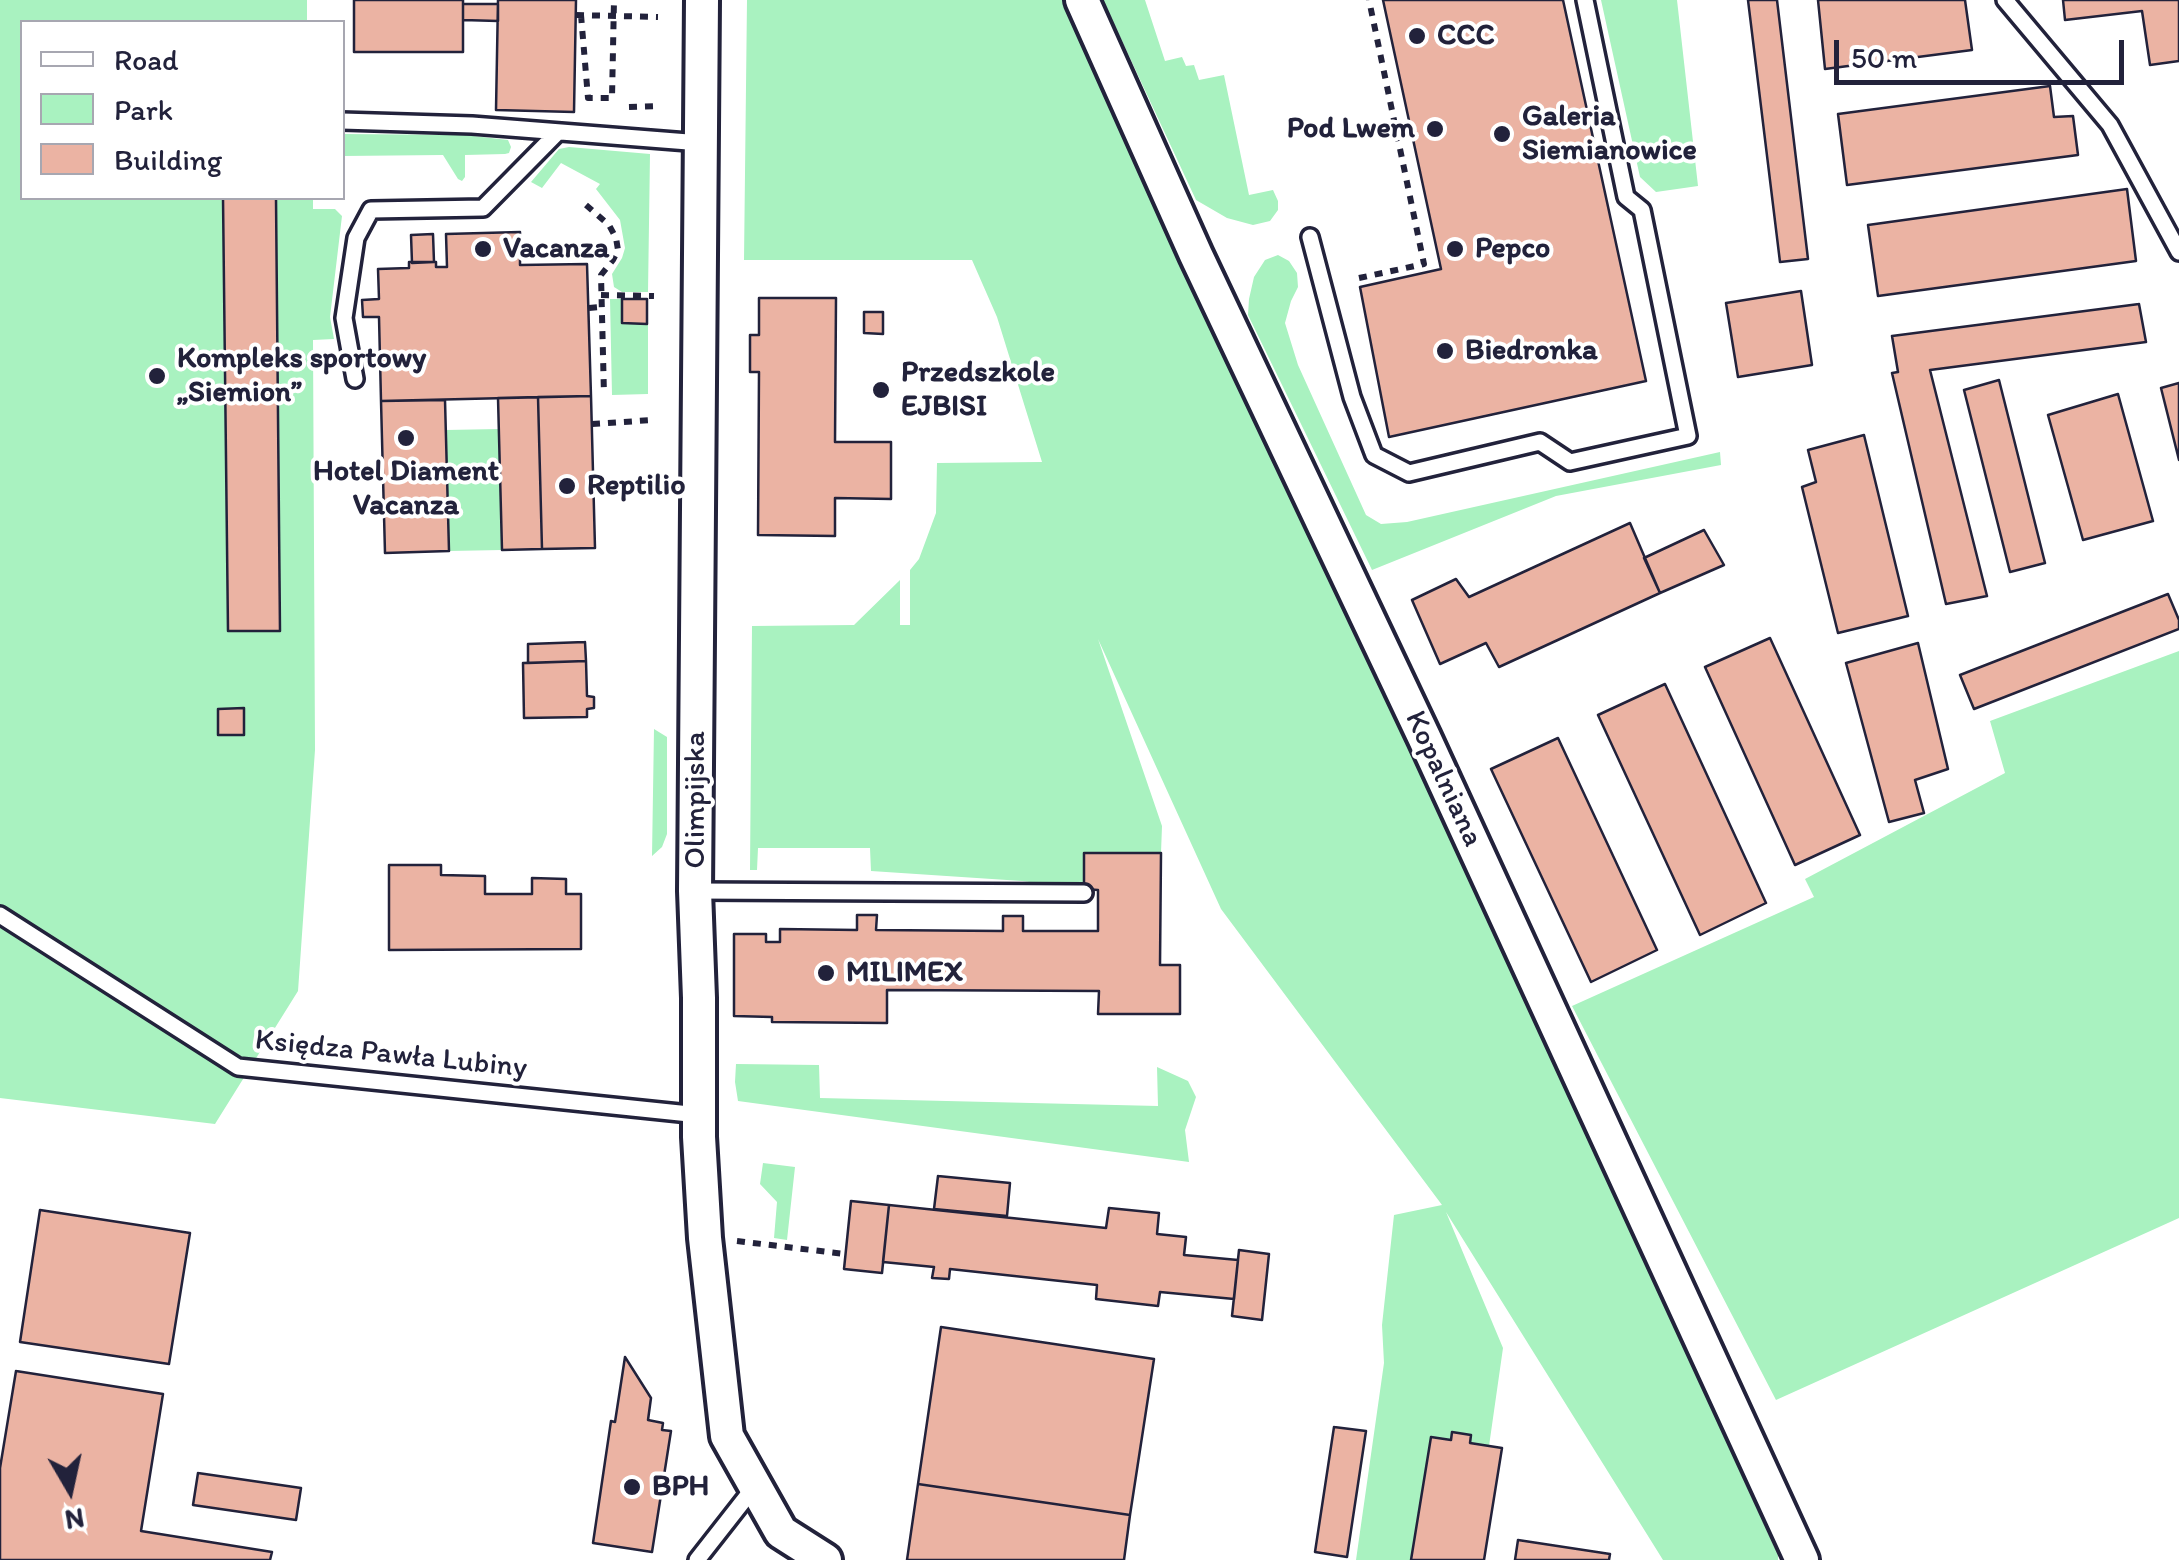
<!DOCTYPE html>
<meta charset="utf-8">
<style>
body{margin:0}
#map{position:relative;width:2179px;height:1560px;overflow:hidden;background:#fff;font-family:Itim,sans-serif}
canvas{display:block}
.legend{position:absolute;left:20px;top:20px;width:325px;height:180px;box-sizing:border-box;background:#fff;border:2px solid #a7a7b1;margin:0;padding:12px 18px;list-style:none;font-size:30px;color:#22223b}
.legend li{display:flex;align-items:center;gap:20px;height:50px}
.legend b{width:50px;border:2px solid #a7a7b1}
.north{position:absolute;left:20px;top:1440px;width:100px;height:100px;-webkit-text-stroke:8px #fff;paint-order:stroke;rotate:171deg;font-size:28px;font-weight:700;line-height:40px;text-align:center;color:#22223b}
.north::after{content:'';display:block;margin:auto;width:35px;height:45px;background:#22223b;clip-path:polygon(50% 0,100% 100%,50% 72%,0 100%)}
.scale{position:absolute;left:1834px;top:40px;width:290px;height:45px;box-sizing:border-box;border:5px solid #22223b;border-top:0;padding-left:12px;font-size:30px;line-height:35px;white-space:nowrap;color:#22223b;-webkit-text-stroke:8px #fff;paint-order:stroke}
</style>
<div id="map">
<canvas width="2179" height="1560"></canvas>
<ul class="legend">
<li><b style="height:12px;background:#fff"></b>Road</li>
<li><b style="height:28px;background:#a9f2c0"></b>Park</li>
<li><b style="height:28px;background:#ebb3a3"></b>Building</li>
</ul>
<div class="north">N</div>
<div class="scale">50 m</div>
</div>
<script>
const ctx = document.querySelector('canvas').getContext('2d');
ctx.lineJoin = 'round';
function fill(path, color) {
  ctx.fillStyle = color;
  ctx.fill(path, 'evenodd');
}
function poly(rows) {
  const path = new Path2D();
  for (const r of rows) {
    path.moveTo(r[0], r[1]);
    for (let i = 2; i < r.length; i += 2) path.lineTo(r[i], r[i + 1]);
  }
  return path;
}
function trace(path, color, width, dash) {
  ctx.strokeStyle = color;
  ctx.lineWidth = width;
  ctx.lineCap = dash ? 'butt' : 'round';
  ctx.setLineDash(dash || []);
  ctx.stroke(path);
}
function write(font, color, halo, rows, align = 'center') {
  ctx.font = font + ' Itim,sans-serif';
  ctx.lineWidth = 8;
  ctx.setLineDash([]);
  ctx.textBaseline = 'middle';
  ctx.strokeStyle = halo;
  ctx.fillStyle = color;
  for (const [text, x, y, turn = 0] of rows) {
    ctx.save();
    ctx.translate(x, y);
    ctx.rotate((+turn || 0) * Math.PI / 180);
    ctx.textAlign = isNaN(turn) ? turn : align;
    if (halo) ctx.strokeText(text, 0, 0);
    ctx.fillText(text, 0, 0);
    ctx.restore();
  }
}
fill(poly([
 [0,0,307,0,307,22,22,22,22,198,313,198,313,209,335,209,342,216,330,317,334,339,313,340,315,750,298,991,215,1124,0,1098],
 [747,0,1064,0,1325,562,1778,1555,1778,1560,1663,1560,1446,1212,1503,1348,1489,1446,1470,1443,1471,1435,1453,1432,1451,1440,1431,1437,1411,1560,1356,1560,1384,1363,1382,1325,1394,1215,1442,1205,1221,909,1098,639,1162,826,1161,853,1085,853,1084,889,1022,881,871,871,870,848,758,848,757,870,750,870,752,626,854,625,900,580,900,625,910,625,910,570,919,559,936,513,937,463,1042,462,997,317,972,260,744,260],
 [1103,0,1145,0,1165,61,1182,57,1186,66,1194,65,1199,80,1224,75,1249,195,1273,190,1278,201,1278,210,1270,221,1253,225,1227,218,1196,200],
 [1601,0,1677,0,1698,186,1656,192,1640,177],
 [342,134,465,135,508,140,511,147,509,153,505,154,465,155,465,177,462,181,458,179,443,155,343,156],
 [569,147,650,154,648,292,622,292,614,287,612,274,622,258,625,248,620,220,596,189,600,184,561,163,542,188,531,182,559,149],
 [1278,255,1289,261,1297,273,1298,287,1291,301,1285,323,1298,365,1366,515,1381,524,1407,522,1720,452,1721,465,1556,496,1372,570,1248,315,1249,299,1254,277,1265,260],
 [610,299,622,299,622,323,648,324,648,394,612,395],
 [499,429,502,550,449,551,446,430],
 [2179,651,2179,1218,1776,1400,1572,1006,1814,897,1805,879,2005,773,1990,721],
 [654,729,667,737,667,834,662,847,652,856],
 [736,1064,819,1065,820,1098,1158,1106,1157,1067,1188,1081,1196,1097,1185,1130,1189,1162,738,1101,735,1082],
 [763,1163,795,1167,787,1240,774,1238,777,1202,760,1184]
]), '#a9f2c0');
const building = poly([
 [354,0,463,0,463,52,354,52,354,0],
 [498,0,576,0,574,112,496,110,498,0],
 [1383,0,1563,0,1646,381,1389,437,1360,287,1441,269,1383,0],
 [1748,0,1777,0,1808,259,1780,262,1748,0],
 [1818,0,1965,0,1972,50,1825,69,1818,0],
 [2063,0,2179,0,2179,61,2150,65,2142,11,2065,20,2063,0],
 [463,4,498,4,498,21,463,20,463,4],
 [2050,86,2054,117,2073,116,2078,155,1847,185,1838,114,2050,86],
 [2127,189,2136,261,1878,296,1868,225,2127,189],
 [223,198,276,198,280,631,228,631,223,198],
 [520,232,520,265,587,264,591,396,381,401,379,317,363,317,362,300,379,299,378,269,409,268,409,262,436,262,436,267,447,267,446,234,520,232],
 [433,234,434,262,412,263,411,235,433,234],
 [1801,291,1812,365,1738,377,1726,303,1801,291],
 [759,298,836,298,835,442,891,442,891,499,835,498,835,536,758,535,759,372,750,372,750,335,759,335,759,298],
 [622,299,647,299,647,324,622,323,622,299],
 [2139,304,2146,342,1930,370,1987,596,1946,604,1892,373,1898,372,1892,336,2139,304],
 [864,312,883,312,883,334,864,333,864,312],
 [1999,380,2045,563,2010,572,1964,390,1999,380],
 [2179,383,2179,460,2161,388,2179,383],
 [2118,394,2153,521,2083,540,2048,415,2118,394],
 [591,396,595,548,542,549,538,397,591,396],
 [538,397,542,549,502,550,498,398,538,397],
 [445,400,449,551,385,553,381,401,445,400],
 [1864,435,1908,616,1838,633,1802,487,1816,482,1808,450,1864,435],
 [1630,523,1660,593,1499,667,1486,643,1440,664,1412,600,1456,579,1469,597,1630,523],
 [1704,530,1724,565,1660,593,1644,558,1704,530],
 [2168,594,2179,620,2179,629,1974,709,1960,675,2168,594],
 [1770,638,1860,835,1795,865,1705,667,1770,638],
 [585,642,586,661,528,663,528,644,585,642],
 [1918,643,1948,769,1915,780,1924,813,1889,822,1846,663,1918,643],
 [586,661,587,696,594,697,594,708,587,709,587,717,524,718,523,663,586,661],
 [1665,684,1766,903,1700,935,1598,715,1665,684],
 [244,708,244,735,218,735,218,709,244,708],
 [1558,738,1657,950,1591,982,1491,769,1558,738],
 [1084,853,1161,853,1160,965,1180,965,1180,1014,1098,1014,1099,991,887,990,887,1023,772,1022,772,1017,734,1016,734,934,766,934,766,942,780,942,780,929,857,930,857,915,877,915,876,930,1003,931,1003,916,1023,916,1023,931,1098,931,1098,890,1084,889,1084,853],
 [389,865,441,865,441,875,485,876,485,894,532,894,532,878,566,879,566,894,581,894,581,949,389,950,389,865],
 [938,1176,1010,1183,1007,1216,934,1209,938,1176],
 [851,1201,889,1205,882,1273,844,1269,851,1201],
 [889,1205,1106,1228,1109,1208,1159,1213,1157,1234,1186,1237,1184,1255,1238,1260,1234,1299,1160,1292,1158,1306,1096,1299,1097,1285,950,1269,949,1279,932,1278,934,1267,883,1262,889,1205],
 [40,1210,190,1233,169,1364,20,1342,40,1210],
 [1239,1250,1269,1254,1262,1320,1232,1316,1239,1250],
 [941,1327,1154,1359,1130,1515,918,1484,941,1327],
 [625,1357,651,1398,648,1420,663,1423,662,1430,671,1431,652,1552,593,1543,611,1421,615,1422,625,1357],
 [16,1371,163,1394,141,1531,272,1552,270,1560,0,1560,0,1468,16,1371],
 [1334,1427,1366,1431,1347,1557,1315,1552,1334,1427],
 [1452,1432,1471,1435,1470,1443,1502,1448,1484,1560,1411,1560,1431,1437,1451,1440,1452,1432],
 [198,1473,301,1488,296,1520,193,1505,198,1473],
 [918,1484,1130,1515,1124,1560,907,1560,918,1484],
 [1518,1540,1610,1554,1609,1560,1515,1560,1518,1540]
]);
fill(building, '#ebb3a3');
trace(building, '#22223b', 2.5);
const service = poly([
 [2005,0,2110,125,2179,252],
 [342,121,472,125,701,143],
 [1310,237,1352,397,1374,455,1409,473,1540,442,1570,462,1688,436,1642,210,1626,197,1585,0],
 [355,379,344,318,356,238,371,210,483,208,558,132],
 [695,891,1084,893],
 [0,915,238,1067,699,1115],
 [697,1560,755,1486]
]);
const minor = poly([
 [702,0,695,891,699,998,699,1137,705,1238,727,1436,781,1532,825,1560],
 [1082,0,1196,255,1424,737,1802,1560]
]);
trace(service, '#22223b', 22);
trace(minor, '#22223b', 40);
trace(poly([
 [576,15,658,17],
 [581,15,588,98,612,98,614,0],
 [629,107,657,106],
 [586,205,609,225,616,238,618,250,613,260,601,275,604,395],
 [1359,278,1424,264,1369,0],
 [601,295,654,296],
 [589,308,601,307],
 [592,424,653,420],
 [737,1241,845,1254]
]), '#22223b', 6, [8, 8]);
trace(service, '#fff', 15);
trace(minor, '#fff', 32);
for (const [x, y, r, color] of [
 [1417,36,10,"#22223b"],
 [1435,129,10,"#22223b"],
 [1502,134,10,"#22223b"],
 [483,249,10,"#22223b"],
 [1455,249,10,"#22223b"],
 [1445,351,10,"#22223b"],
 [157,376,10,"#22223b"],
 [881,390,10,"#22223b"],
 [406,438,10,"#22223b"],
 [567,486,10,"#22223b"],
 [826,973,10,"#22223b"],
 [632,1487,10,"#22223b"]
]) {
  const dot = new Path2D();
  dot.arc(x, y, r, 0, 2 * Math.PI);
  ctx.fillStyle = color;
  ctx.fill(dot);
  trace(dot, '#fff', 4);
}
write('bold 30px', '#22223b', '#fff', [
 ["CCC",1437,36],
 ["Galeria",1522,117],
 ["Siemianowice",1522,151],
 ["Pod Lwem",1415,129,"right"],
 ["Vacanza",503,249],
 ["Pepco",1475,249],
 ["Biedronka",1465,351],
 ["Kompleks sportowy",177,359],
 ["„Siemion”",177,393],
 ["Przedszkole",901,373],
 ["EJBISI",901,407],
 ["Hotel Diament",406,472,"center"],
 ["Vacanza",406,506,"center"],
 ["Reptilio",587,486],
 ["MILIMEX",846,973],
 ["BPH",652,1487]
], 'left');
write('30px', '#22223b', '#fff', [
 ["Kopalniana",1443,779,65],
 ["Olimpijska",696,800,-90],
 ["Księdza Pawła Lubiny",391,1055,6]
]);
</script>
